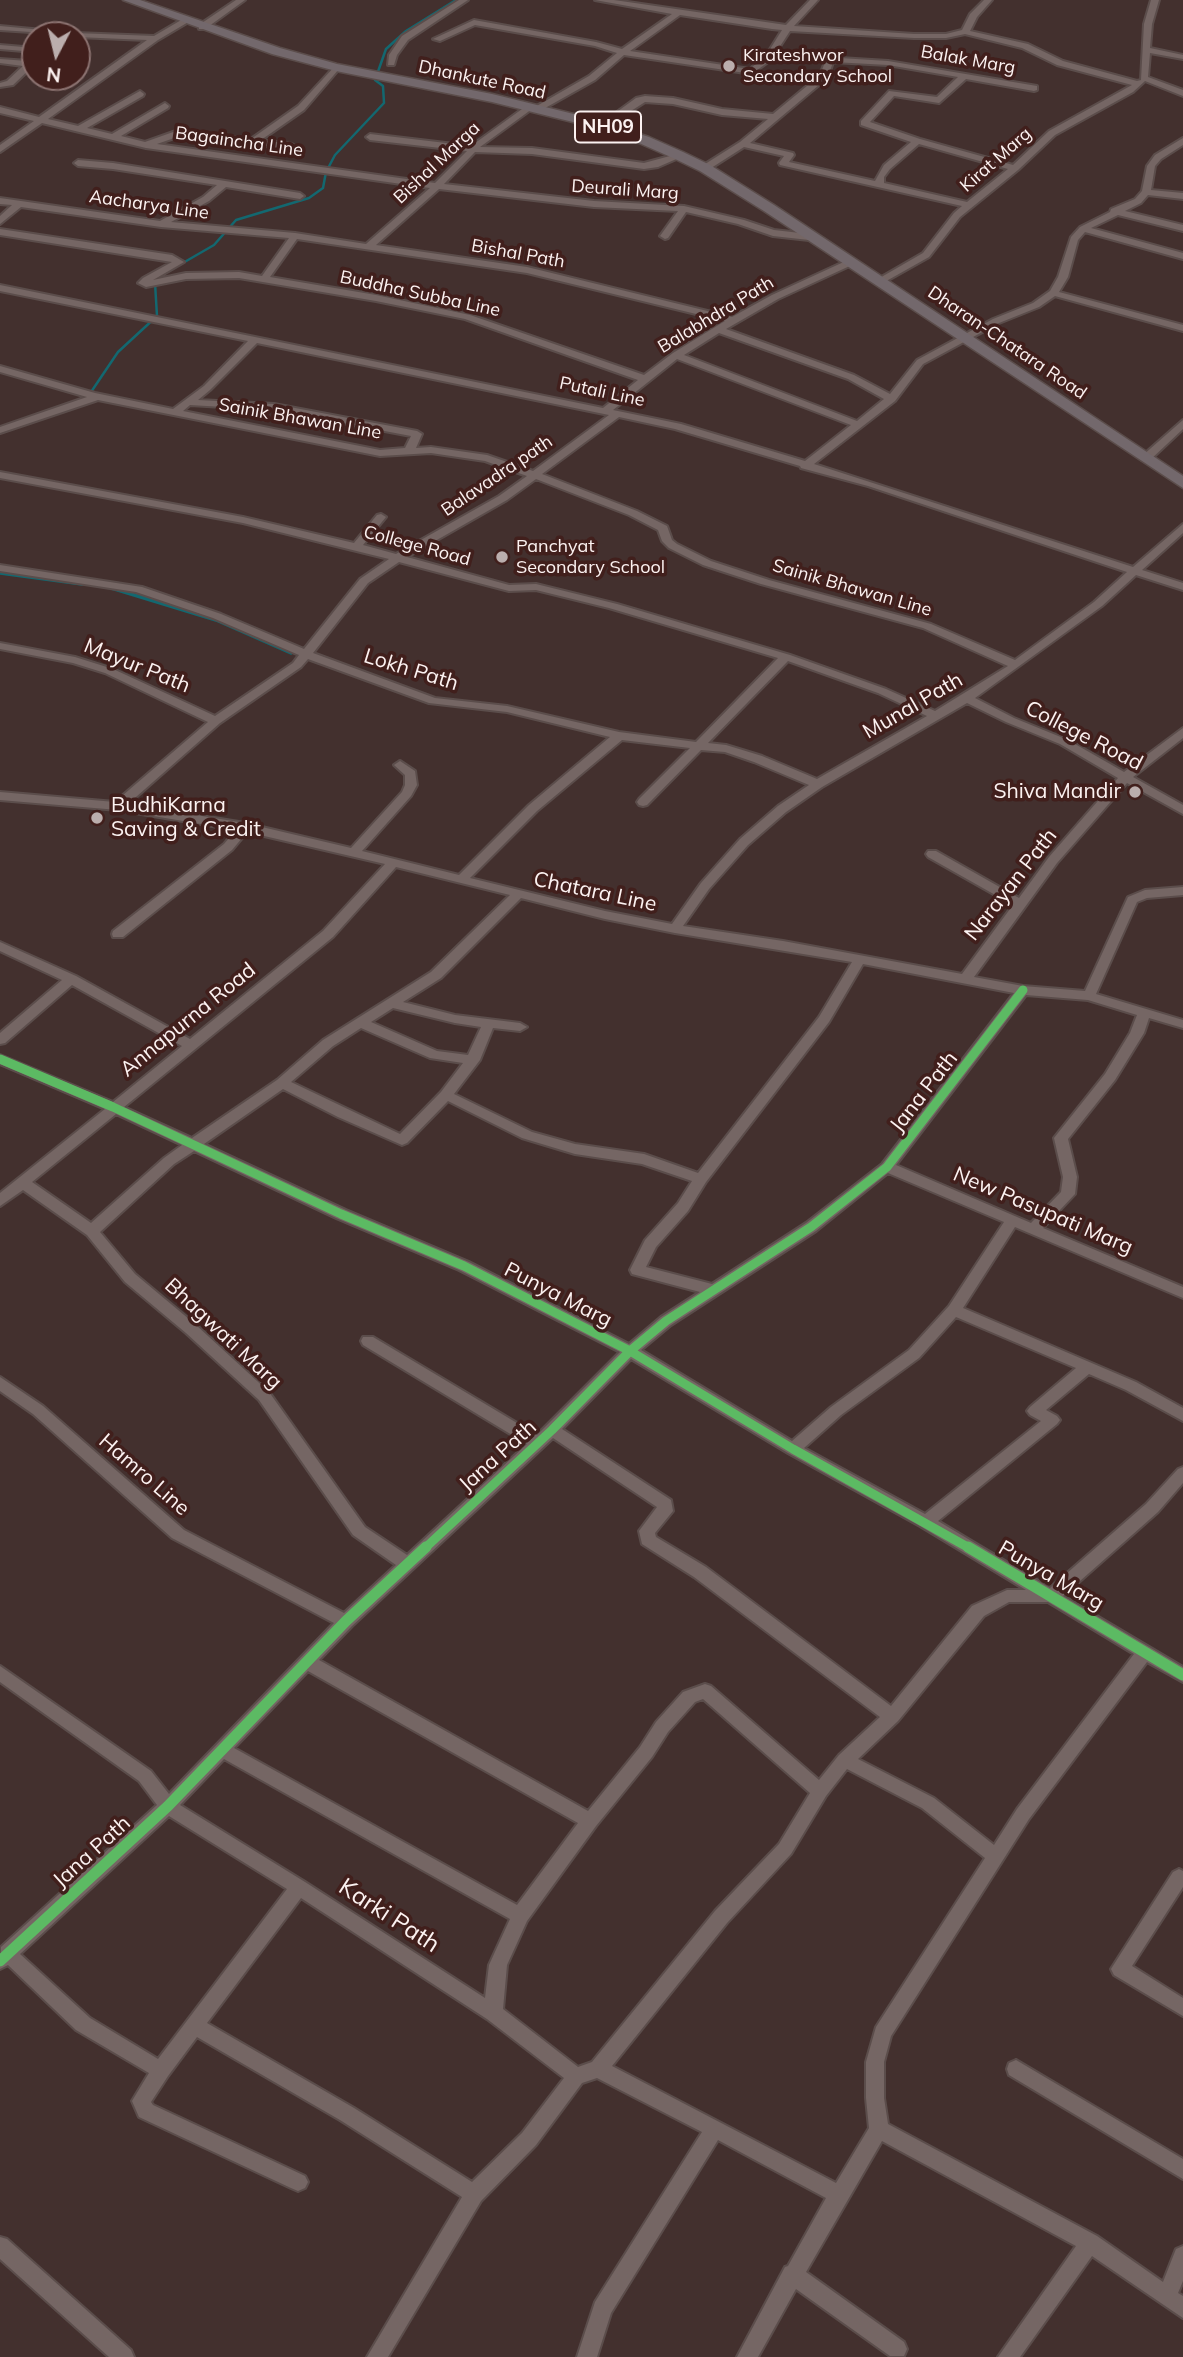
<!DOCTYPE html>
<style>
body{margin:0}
#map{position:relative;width:1183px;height:2357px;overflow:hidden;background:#43302e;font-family:Mulish,sans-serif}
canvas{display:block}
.north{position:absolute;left:21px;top:21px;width:70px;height:70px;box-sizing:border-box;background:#411f1c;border:2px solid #8c7371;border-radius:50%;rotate:187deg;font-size:19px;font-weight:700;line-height:28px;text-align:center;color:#fcf2f1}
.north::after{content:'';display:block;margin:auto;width:24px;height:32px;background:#bbaead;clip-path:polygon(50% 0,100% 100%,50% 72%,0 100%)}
</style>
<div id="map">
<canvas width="1183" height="2357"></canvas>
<div class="north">N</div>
</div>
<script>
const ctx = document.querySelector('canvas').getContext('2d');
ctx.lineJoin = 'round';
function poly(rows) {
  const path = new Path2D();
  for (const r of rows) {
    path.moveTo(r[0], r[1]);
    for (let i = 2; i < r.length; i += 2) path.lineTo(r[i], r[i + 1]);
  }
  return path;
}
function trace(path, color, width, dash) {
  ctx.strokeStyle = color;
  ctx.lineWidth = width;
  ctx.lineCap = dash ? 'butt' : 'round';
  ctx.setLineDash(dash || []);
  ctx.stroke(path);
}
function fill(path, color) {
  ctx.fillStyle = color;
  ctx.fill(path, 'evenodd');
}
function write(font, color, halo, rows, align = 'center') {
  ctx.font = font + ' Mulish,sans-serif';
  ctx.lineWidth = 7;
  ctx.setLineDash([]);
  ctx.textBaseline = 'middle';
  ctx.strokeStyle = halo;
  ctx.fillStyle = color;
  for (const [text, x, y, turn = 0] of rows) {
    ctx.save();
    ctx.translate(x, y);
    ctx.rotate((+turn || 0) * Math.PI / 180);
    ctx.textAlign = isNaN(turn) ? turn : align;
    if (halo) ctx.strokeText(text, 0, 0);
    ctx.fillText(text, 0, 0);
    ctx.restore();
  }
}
trace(poly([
 [89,395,118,352,157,316,155,283,162,275,214,245,236,220,309,198,323,188,326,172,335,155,384,103,383,86,375,80,386,49,406,31,456,0]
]), '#136870', 2.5);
trace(poly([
 [0,573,82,584],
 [108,587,216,620,291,653]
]), '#136870', 3.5);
const street = poly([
 [236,0,245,0,205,29,199,29,199,25,236,0],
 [459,0,468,0,408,40,397,55,394,65,388,65,389,55,402,36,459,0],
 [595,0,614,0,786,25,810,0,818,0,794,26,914,34,946,34,962,30,970,14,984,0,992,0,977,17,970,31,1028,44,1063,61,1137,81,1141,80,1144,24,1151,0,1159,0,1152,24,1150,48,1183,55,1183,59,1150,53,1148,77,1183,90,1183,96,1145,81,1133,92,1055,135,1018,170,960,217,929,257,881,284,876,281,878,279,923,253,954,213,962,206,780,165,779,163,784,156,744,147,708,170,702,170,702,166,740,142,768,119,722,115,673,104,645,102,606,127,599,125,636,98,645,96,673,98,722,109,773,114,813,81,822,70,825,62,772,59,752,74,624,55,595,80,538,112,534,109,535,107,589,76,617,53,595,46,475,25,440,41,433,39,474,20,596,42,622,49,672,14,595,0],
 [680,15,772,29,782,30,767,54,750,69,630,51,680,15],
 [790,31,914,38,946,38,965,34,1022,48,1057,65,1132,85,1049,131,1013,165,920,139,870,122,894,96,939,103,966,79,1034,91,1037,90,1037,86,888,61,775,54,790,31],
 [833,62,888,65,958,77,937,97,889,91,861,121,861,125,911,142,884,165,875,181,789,162,794,155,793,153,750,143,819,85,830,71,833,62],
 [919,144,1008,169,967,202,884,183,884,177,890,169,919,144],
 [183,19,190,21,158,40,48,119,78,126,140,91,144,94,143,96,87,128,112,134,165,103,169,106,168,108,121,136,145,142,176,131,251,139,298,106,336,65,340,67,339,69,304,110,261,140,292,144,296,147,295,149,177,137,157,144,435,183,467,151,370,140,366,137,370,134,471,146,529,104,532,105,532,109,480,147,532,148,644,163,681,153,681,157,658,167,644,169,532,154,475,152,444,184,594,201,684,206,744,220,774,230,809,234,814,237,809,240,773,236,738,224,686,212,668,238,665,239,660,236,678,211,594,207,439,189,376,245,527,267,732,317,772,295,848,260,854,260,854,264,778,299,726,329,854,375,890,394,917,360,993,319,1033,303,1050,291,1058,277,1071,237,1080,227,1110,212,1111,209,1135,199,1142,191,1147,166,1155,155,1183,138,1183,145,1161,159,1155,166,1151,190,1183,193,1183,199,1148,195,1141,203,1125,211,1183,225,1183,231,1118,215,1091,228,1183,253,1183,259,1085,232,1078,240,1068,277,1059,292,1183,325,1183,331,1055,296,1039,307,999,323,923,364,895,401,814,464,1133,567,1183,524,1183,533,1142,570,1183,583,1183,590,1136,575,1102,606,975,698,1014,718,1068,740,1124,772,1183,728,1183,738,1133,777,1183,805,1183,814,1127,783,1057,863,974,977,1023,986,1085,991,1128,897,1145,890,1183,887,1183,895,1147,898,1137,902,1096,994,1183,1020,1183,1028,1149,1018,1144,1033,1115,1080,1068,1139,1077,1177,1075,1194,1043,1228,1183,1287,1183,1298,1015,1227,963,1308,1136,1382,1183,1408,1183,1421,1126,1390,1089,1374,1046,1410,1057,1416,1060,1420,1057,1424,938,1521,1050,1588,1146,1504,1178,1469,1183,1467,1183,1483,1158,1512,1063,1596,1183,1667,1183,1682,1147,1662,1029,1819,891,2036,884,2062,884,2098,888,2124,1097,2236,1163,2282,1176,2249,1183,2246,1183,2281,1178,2293,1183,2296,1183,2318,1092,2256,1020,2357,998,2357,1076,2246,882,2141,806,2272,904,2342,907,2349,904,2356,890,2356,796,2289,758,2357,737,2357,785,2267,788,2266,826,2198,718,2140,611,2313,597,2357,577,2357,595,2302,702,2132,597,2078,582,2083,536,2145,481,2201,388,2357,367,2357,462,2197,340,2120,197,2037,168,2076,151,2102,153,2105,305,2176,308,2182,305,2188,298,2191,291,2188,139,2117,132,2101,149,2073,76,2030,8,1965,0,1969,1,1947,157,1805,139,1781,0,1682,0,1666,151,1771,169,1794,334,1623,172,1538,33,1414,0,1391,0,1377,43,1406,184,1530,344,1613,396,1565,353,1535,259,1400,186,1333,125,1282,87,1235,23,1190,0,1206,0,1193,105,1109,0,1064,0,1055,113,1102,182,1046,72,985,5,1043,0,1044,0,1033,62,980,0,951,0,942,76,976,190,1039,323,931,385,864,247,832,232,850,123,937,113,937,112,934,113,931,224,844,236,830,118,810,0,800,0,792,115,802,208,722,105,673,73,663,0,649,0,643,75,657,113,669,215,716,293,663,299,655,213,618,136,592,0,571,0,565,142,587,221,614,304,649,360,579,389,559,243,523,0,478,0,472,243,517,354,543,377,515,381,514,386,517,363,545,396,554,499,496,527,476,485,461,431,453,380,456,98,400,0,433,0,427,87,397,0,372,0,366,95,393,173,409,204,386,248,341,0,291,0,285,603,408,638,380,465,319,376,301,239,278,186,279,146,287,138,283,143,278,172,262,0,235,0,229,172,255,184,262,153,280,186,273,239,272,262,276,289,238,161,227,21,207,0,224,0,216,12,205,0,204,0,198,160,221,203,197,217,185,113,169,78,166,74,163,78,160,113,163,300,193,304,196,300,199,226,187,209,201,171,222,295,233,366,244,430,188,146,148,42,123,0,152,0,145,34,121,0,113,0,107,39,117,147,40,77,37,77,35,0,30,0,26,75,33,154,36,183,19],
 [297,239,527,273,725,321,673,353,644,375,470,315,376,295,270,277,297,239],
 [719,333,848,379,884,399,857,421,684,355,719,333],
 [257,343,609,415,533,471,487,455,431,447,416,448,422,434,417,431,274,404,198,400,210,390,257,343],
 [677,359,851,425,805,461,681,424,613,410,677,359],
 [190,405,274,410,411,436,405,448,380,450,183,411,190,405],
 [619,417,675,429,800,466,801,468,868,486,1127,572,1094,602,1015,660,931,624,769,580,711,561,677,544,672,540,667,526,637,511,542,474,619,417],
 [536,479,629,515,658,530,662,541,669,548,703,565,761,584,923,628,1008,666,935,711,886,689,790,655,617,604,536,584,509,585,407,557,507,500,536,479],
 [399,562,509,591,536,590,609,608,778,658,696,742,619,732,507,706,435,698,313,653,368,583,399,562],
 [308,659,429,703,507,712,610,737,529,805,459,875,362,851,411,796,417,785,415,771,400,761,394,765,405,775,405,785,402,792,351,848,245,823,128,804,220,723,301,667,308,659],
 [788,661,878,693,927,716,817,779,762,756,726,745,708,743,788,661],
 [967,703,1006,722,1060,744,1118,778,1049,857,1019,898,936,851,928,851,926,854,928,857,1013,905,962,974,783,941,683,926,709,889,748,845,786,812,822,787,967,703],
 [622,740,690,748,639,799,637,802,639,805,643,806,647,805,701,750,725,752,754,762,809,785,778,806,740,839,701,883,672,924,605,911,470,878,537,811,622,740],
 [396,867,510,895,431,972,323,1040,277,1080,192,1138,124,1107,333,937,396,867],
 [521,898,605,919,675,933,852,962,819,1017,698,1173,644,1154,575,1144,532,1132,454,1094,480,1060,493,1028,520,1031,527,1027,520,1023,455,1015,403,1002,441,978,521,898],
 [863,964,1014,993,882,1164,806,1223,712,1284,646,1267,656,1247,688,1211,706,1182,829,1022,863,964],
 [1026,995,1088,1000,1137,1015,1130,1033,1105,1074,1054,1138,1063,1177,1061,1192,1031,1223,896,1165,1026,995],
 [393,1008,455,1023,481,1027,468,1055,437,1051,371,1022,393,1008],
 [361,1028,430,1058,463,1063,441,1092,400,1134,291,1082,333,1046,361,1028],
 [283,1089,338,1117,402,1145,407,1143,448,1101,522,1138,575,1154,642,1164,692,1181,678,1203,645,1240,630,1270,632,1274,700,1292,661,1317,629,1344,469,1262,346,1210,204,1144,283,1089],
 [116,1114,182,1145,164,1158,91,1223,32,1182,116,1114],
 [194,1151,336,1218,459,1270,620,1352,537,1435,373,1337,363,1337,361,1341,363,1345,527,1444,407,1555,365,1527,269,1392,196,1325,135,1274,100,1232,174,1164,194,1151],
 [888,1173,1004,1222,949,1306,909,1350,831,1407,792,1441,641,1350,671,1325,816,1231,888,1173],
 [956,1317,1076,1368,1030,1407,1027,1411,1030,1415,1041,1421,925,1514,804,1448,841,1415,919,1358,956,1317],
 [631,1359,788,1453,920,1526,1026,1590,1007,1590,972,1606,891,1706,706,1567,656,1537,655,1533,673,1511,671,1500,562,1429,631,1359],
 [553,1438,657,1507,639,1531,642,1544,694,1577,880,1717,839,1755,819,1780,711,1686,705,1684,683,1692,656,1722,640,1747,588,1811,319,1660,352,1626,553,1438],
 [1009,1602,1048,1602,1134,1654,1017,1809,994,1845,934,1798,858,1759,898,1721,984,1616,1009,1602],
 [308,1671,578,1823,517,1905,234,1748,308,1671],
 [703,1699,810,1793,779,1844,715,1911,592,2062,578,2067,503,2009,507,1965,527,1921,596,1826,652,1757,668,1732,695,1702,703,1699],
 [224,1759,510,1919,489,1965,485,1998,305,1882,180,1805,224,1759],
 [847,1769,922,1808,985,1858,876,2027,866,2062,866,2098,869,2128,836,2183,612,2066,727,1923,791,1854,826,1796,847,1769],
 [169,1816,287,1889,158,2059,90,2018,20,1954,169,1816],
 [301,1898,487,2019,564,2078,522,2133,472,2182,354,2108,207,2023,301,1898],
 [0,45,35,48,35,52,0,49,0,45],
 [32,57,35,57,35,64,13,85,0,87,0,83,7,81,23,66,0,63,0,59,28,61,32,57],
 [1183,420,1183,429,1150,460,1142,460,1142,456,1183,420],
 [1179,1869,1183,1871,1183,1887,1132,1966,1183,1998,1183,2016,1114,1975,1111,1969,1173,1872,1179,1869],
 [1016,2060,1183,2159,1183,2179,1009,2075,1007,2069,1009,2063,1016,2060],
 [0,2237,7,2239,131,2350,134,2357,109,2357,0,2259,0,2237]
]);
const primary = poly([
 [123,0,140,0,280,48,337,64,492,94,590,118,649,137,683,152,710,165,774,205,1183,476,1183,488,764,211,700,171,673,158,639,143,581,124,492,102,336,71,272,54,123,0]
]);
trace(street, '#5b4d4b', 4);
trace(primary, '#5b4d4b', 3);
fill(street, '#756664');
fill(primary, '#73686c');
trace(poly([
 [0,1059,113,1107,341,1214,464,1266,630,1351,793,1449,971,1549],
 [424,1549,552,1430,630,1351,666,1321,811,1227,887,1167,1023,990]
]), '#5cba63', 9);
trace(poly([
 [968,1547,1183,1675],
 [0,1961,168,1806,346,1621,426,1547]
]), '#5cba63', 11);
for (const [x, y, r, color] of [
 [729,66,7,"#bbaead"],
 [502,557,7,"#bbaead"],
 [1135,792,7,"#bbaead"],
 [97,818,7,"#bbaead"]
]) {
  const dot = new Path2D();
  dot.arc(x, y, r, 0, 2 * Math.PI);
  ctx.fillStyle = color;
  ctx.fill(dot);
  trace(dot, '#411f1c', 2.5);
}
write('18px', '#fcf2f1', '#411f1c', [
 ["Kirateshwor",743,56],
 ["Secondary School",743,77],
 ["Panchyat",516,547],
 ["Secondary School",516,568]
], 'left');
write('18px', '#fcf2f1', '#411f1c', [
 ["Balak Marg",968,60,10],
 ["Dhankute Road",482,80,12],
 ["Bagaincha Line",239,142,8],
 ["Kirat Marg",996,160,-41],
 ["Bishal Marga",437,163,-43],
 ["Deurali Marg",625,190,4],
 ["Aacharya Line",149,205,8],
 ["Bishal Path",518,254,10],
 ["Buddha Subba Line",420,294,12],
 ["Balabhdra Path",716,315,-31],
 ["Dharan-Chatara Road",1007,343,34],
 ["Putali Line",602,392,12],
 ["Sainik Bhawan Line",300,419,10],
 ["Balavadra path",497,476,-34],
 ["College Road",417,546,15],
 ["Sainik Bhawan Line",852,588,16]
]);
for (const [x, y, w] of [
 [608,127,66]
]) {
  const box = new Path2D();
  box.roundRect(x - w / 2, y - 15.5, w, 31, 5);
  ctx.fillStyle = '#411f1c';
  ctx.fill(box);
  trace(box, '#fcf2f1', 2);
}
write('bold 19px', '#fcf2f1', null, [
 ["NH09",608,127]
]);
write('21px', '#fcf2f1', '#411f1c', [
 ["Mayur Path",137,666,22],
 ["Lokh Path",411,670,17],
 ["Munal Path",913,706,-30],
 ["College Road",1084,736,27],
 ["Narayan Path",1011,885,-52],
 ["Chatara Line",595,892,12],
 ["Annapurna Road",188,1020,-39],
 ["Jana Path",924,1092,-52],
 ["New Pasupati Marg",1043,1211,23],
 ["Punya Marg",558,1295,27],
 ["Bhagwati Marg",223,1334,43],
 ["Jana Path",498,1456,-42],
 ["Hamro Line",144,1475,41],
 ["Punya Marg",1051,1576,30],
 ["Jana Path",92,1852,-42]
]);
write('21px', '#fcf2f1', '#411f1c', [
 ["Shiva Mandir",1121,792],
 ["BudhiKarna",111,806,"left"],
 ["Saving & Credit",111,830,"left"]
], 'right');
write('24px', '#fcf2f1', '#411f1c', [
 ["Karki Path",389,1916,33]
]);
</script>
